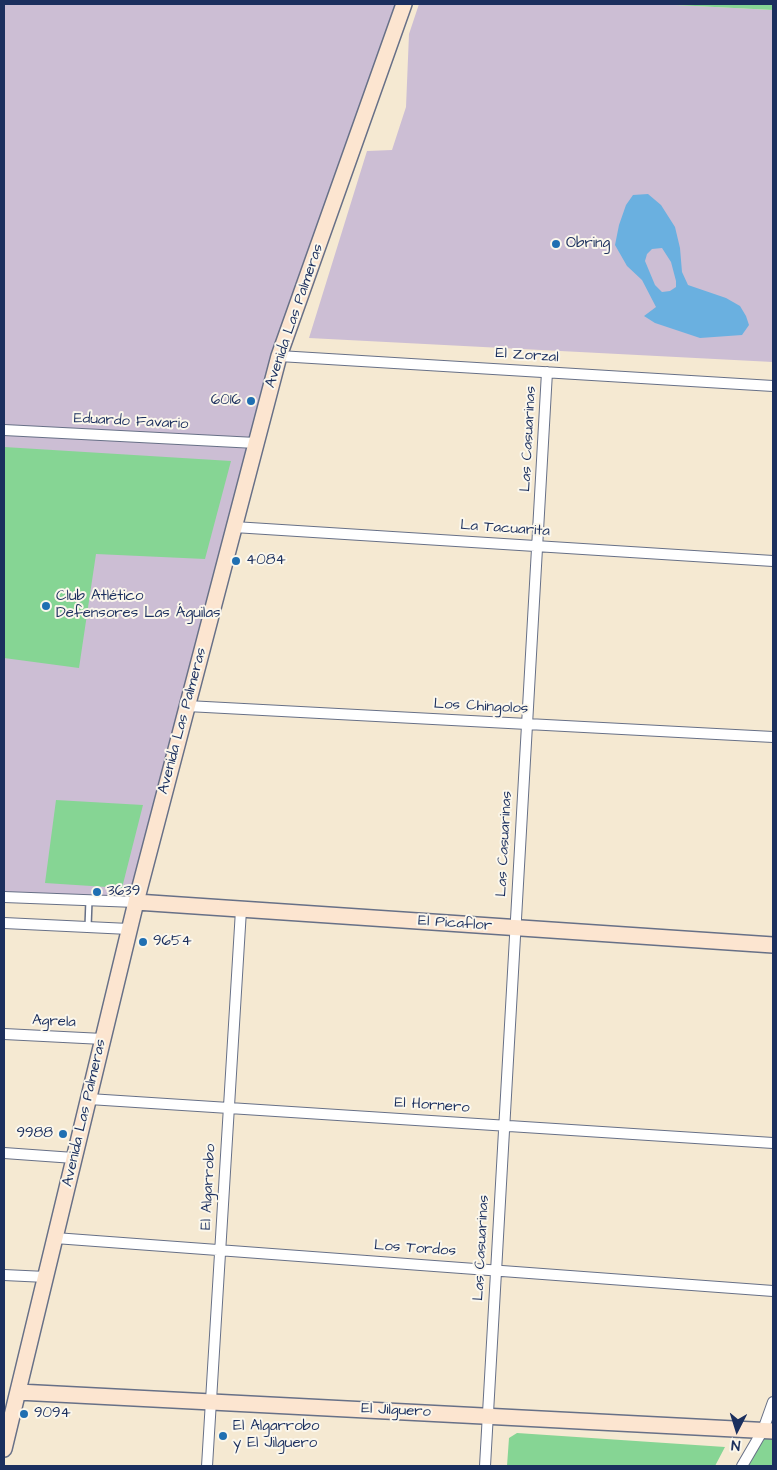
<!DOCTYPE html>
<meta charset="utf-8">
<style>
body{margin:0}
#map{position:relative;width:777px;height:1470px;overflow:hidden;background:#f5e9d2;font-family:"Architects Daughter",sans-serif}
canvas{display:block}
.frame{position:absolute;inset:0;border:5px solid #1b2f5e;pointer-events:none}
.north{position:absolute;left:712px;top:1405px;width:50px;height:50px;-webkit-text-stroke:4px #fbf7ec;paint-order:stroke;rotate:185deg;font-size:14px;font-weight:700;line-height:20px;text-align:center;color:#1b2f5e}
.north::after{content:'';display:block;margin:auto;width:18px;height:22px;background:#1b2f5e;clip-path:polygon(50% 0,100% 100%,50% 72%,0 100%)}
</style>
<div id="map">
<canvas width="777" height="1470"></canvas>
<div class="frame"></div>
<div class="north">N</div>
</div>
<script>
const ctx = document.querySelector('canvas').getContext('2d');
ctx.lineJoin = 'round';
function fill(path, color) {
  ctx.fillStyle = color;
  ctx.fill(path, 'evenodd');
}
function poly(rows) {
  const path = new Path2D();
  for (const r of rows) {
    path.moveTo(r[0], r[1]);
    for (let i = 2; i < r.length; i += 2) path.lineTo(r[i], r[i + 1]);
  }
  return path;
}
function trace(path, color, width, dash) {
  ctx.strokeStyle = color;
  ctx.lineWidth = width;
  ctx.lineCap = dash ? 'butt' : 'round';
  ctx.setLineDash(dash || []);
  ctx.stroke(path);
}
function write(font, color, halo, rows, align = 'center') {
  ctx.font = font + ' "Architects Daughter",sans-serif';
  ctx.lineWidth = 4;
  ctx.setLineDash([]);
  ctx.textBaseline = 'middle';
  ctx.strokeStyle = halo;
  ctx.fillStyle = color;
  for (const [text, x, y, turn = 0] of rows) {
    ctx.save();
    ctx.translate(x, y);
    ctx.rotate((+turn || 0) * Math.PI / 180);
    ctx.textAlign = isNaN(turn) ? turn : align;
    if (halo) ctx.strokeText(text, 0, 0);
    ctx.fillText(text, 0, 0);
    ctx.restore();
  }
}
fill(poly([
 [4,4,404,4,279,356,136,902,4,897],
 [419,4,656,4,773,10,773,362,309,338,367,151,392,150,406,107,409,34]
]), '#ccbed4');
fill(poly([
 [656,4,773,4,773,10],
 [4,447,231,461,205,559,96,554,79,668,4,658],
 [56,800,143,805,122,888,45,883],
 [773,1402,773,1466,742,1466],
 [517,1433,725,1447,715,1466,507,1466,509,1438]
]), '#86d594');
fill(poly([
 [648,194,661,205,675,227,680,248,682,272,688,285,726,298,740,306,746,316,749,325,742,335,700,338,655,323,644,316,656,307,642,280,627,266,615,245,619,225,626,205,633,195],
 [662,248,671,262,676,281,676,287,670,291,662,292,655,285,645,261,647,254,652,249]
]), '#6ab0e0');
const lane = poly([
 [88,927,89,900]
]);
const street = poly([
 [279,356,773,386],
 [4,430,256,443],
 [234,527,773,561],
 [187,706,773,737],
 [4,897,136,902],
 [4,923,129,929],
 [4,1034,103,1039],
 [89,1099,773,1143],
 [4,1153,74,1158],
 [55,1238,773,1291],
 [4,1275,46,1277],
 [207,1466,241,910],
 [485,1466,547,372],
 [742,1466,763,1430,773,1402]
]);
const secondary = poly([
 [136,902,773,945],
 [18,1392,773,1431],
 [4,1449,136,902,279,356,404,4]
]);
trace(lane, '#677087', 8);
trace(street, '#677087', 12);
trace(secondary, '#677087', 18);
trace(lane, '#fff', 5);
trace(street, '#fff', 10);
trace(secondary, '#fce5d0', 15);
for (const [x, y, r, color] of [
 [556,244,5,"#1f6fb2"],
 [251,401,5,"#1f6fb2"],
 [236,561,5,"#1f6fb2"],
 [46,606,5,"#1f6fb2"],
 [97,892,5,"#1f6fb2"],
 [143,942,5,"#1f6fb2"],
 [63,1134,5,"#1f6fb2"],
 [24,1414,5,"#1f6fb2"],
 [223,1436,5,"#1f6fb2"]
]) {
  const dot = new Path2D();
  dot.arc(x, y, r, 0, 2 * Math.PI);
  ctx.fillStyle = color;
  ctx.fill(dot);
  trace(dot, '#fbf7ec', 2);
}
write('15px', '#1b2f5e', '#fbf7ec', [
 ["Obring",566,244],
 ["6016",241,401,"right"],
 ["4084",246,561],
 ["Club Atlético",56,597],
 ["Defensores Las Águilas",56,614],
 ["3639",107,892],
 ["9654",153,942],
 ["9988",53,1134,"right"],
 ["9094",34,1414],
 ["El Algarrobo",233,1427],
 ["y El Jilguero",233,1444]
], 'left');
write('15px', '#1b2f5e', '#fbf7ec', [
 ["Avenida Las Palmeras",295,316,-71],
 ["El Zorzal",527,356,4],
 ["Eduardo Favario",131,422,3],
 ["Las Casuarinas",529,439,-87],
 ["La Tacuarita",505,529,4],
 ["Los Chingolos",481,707,3],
 ["Avenida Las Palmeras",183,721,-75],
 ["Las Casuarinas",505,844,-87],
 ["El Picaflor",455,924,4],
 ["Agrela",54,1022,3],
 ["El Hornero",432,1106,4],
 ["Avenida Las Palmeras",85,1113,-77],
 ["El Algarrobo",209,1187,-87],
 ["Las Casuarinas",482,1248,-87],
 ["Los Tordos",415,1249,4],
 ["El Jilguero",396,1411,3]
]);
</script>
